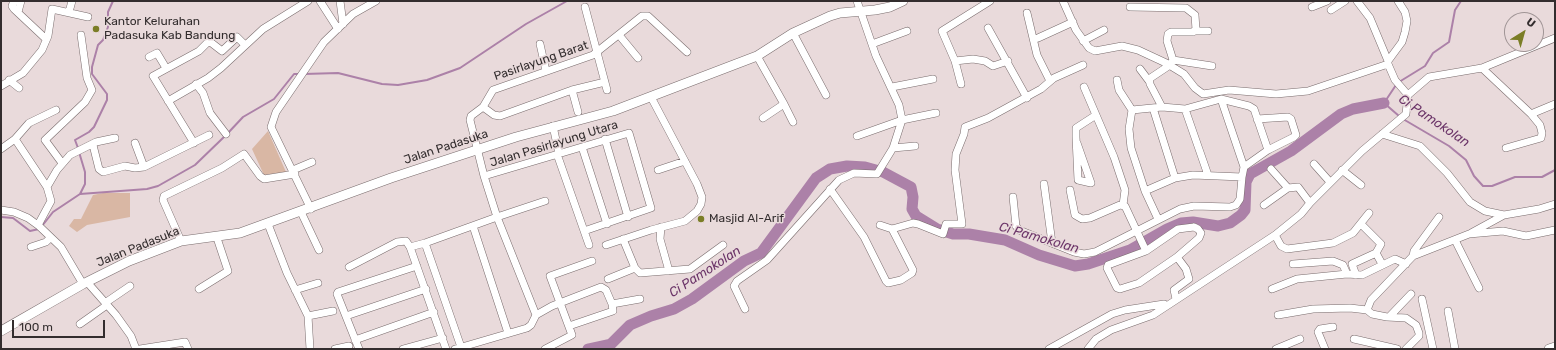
<!DOCTYPE html>
<style>
body{margin:0}
#map{position:relative;width:1556px;height:350px;overflow:hidden;background:#e9dadb;font-family:Rubik,sans-serif}
canvas{display:block}
.frame{position:absolute;inset:0;border:2px solid #332d2e;pointer-events:none}
.north{position:absolute;left:1504px;top:12px;width:40px;height:40px;box-sizing:border-box;background:#e9dadb;border:1px solid #a09596;border-radius:50%;rotate:37deg;font-size:11px;font-weight:700;line-height:16px;text-align:center;color:#332d2e}
.north::after{content:'';display:block;margin:auto;width:14px;height:18px;background:#7b7d26;clip-path:polygon(50% 0,100% 100%,50% 72%,0 100%)}
.scale{position:absolute;left:12px;top:320px;width:93px;height:18px;box-sizing:border-box;border:2px solid #332d2e;border-top:0;padding-left:5px;font-size:12px;line-height:14px;white-space:nowrap;color:#332d2e;-webkit-text-stroke:3px #e9dadb;paint-order:stroke}
</style>
<div id="map">
<canvas width="1556" height="350"></canvas>
<div class="frame"></div>
<div class="north">U</div>
<div class="scale">100 m</div>
</div>
<script>
const ctx = document.querySelector('canvas').getContext('2d');
ctx.lineJoin = 'round';
function fill(path, color) {
  ctx.fillStyle = color;
  ctx.fill(path, 'evenodd');
}
function poly(rows) {
  const path = new Path2D();
  for (const r of rows) {
    path.moveTo(r[0], r[1]);
    for (let i = 2; i < r.length; i += 2) path.lineTo(r[i], r[i + 1]);
  }
  return path;
}
function trace(path, color, width, dash) {
  ctx.strokeStyle = color;
  ctx.lineWidth = width;
  ctx.lineCap = dash ? 'butt' : 'round';
  ctx.setLineDash(dash || []);
  ctx.stroke(path);
}
function write(font, color, halo, rows, align = 'center') {
  ctx.font = font + ' Rubik,sans-serif';
  ctx.lineWidth = 3;
  ctx.setLineDash([]);
  ctx.textBaseline = 'middle';
  ctx.strokeStyle = halo;
  ctx.fillStyle = color;
  for (const [text, x, y, turn = 0] of rows) {
    ctx.save();
    ctx.translate(x, y);
    ctx.rotate((+turn || 0) * Math.PI / 180);
    ctx.textAlign = isNaN(turn) ? turn : align;
    if (halo) ctx.strokeText(text, 0, 0);
    ctx.fillText(text, 0, 0);
    ctx.restore();
  }
}
fill(poly([
 [268,131,286,172,264,175,252,149],
 [103,193,130,193,130,217,87,225,77,232,69,226,74,219,81,219,93,195]
]), '#d9b7a4');
trace(poly([
 [304,74,338,73,382,84,398,85,427,80,460,68,526,24,567,1],
 [1399,82,1425,66,1433,53,1449,42,1455,10,1461,1],
 [1396,85,1384,103,1399,116],
 [1403,119,1449,146,1466,160,1474,176,1483,186,1492,186,1515,177,1542,177,1555,170],
 [228,133,243,117,274,99,294,74,300,74],
 [78,148,75,140,89,132,94,127,107,100,107,94,92,74,92,67,98,45,103,40,108,27,108,12,113,1],
 [80,194,147,189,158,186,195,165,225,136],
 [1,217,13,218,30,231,39,229],
 [42,226,53,212,80,194,85,184,85,172,79,152]
]), '#ac81a8', 2);
trace(poly([
 [588,349,611,344,630,325,651,316,674,309,692,299,744,261,761,253,816,178,830,169,847,166,865,167,883,172,911,187,913,197,912,209,916,216,937,229,953,234,969,234,1005,240,1039,255,1075,266,1088,264,1130,250,1167,229,1181,223,1193,222,1218,226,1230,223,1241,215,1245,210,1246,182,1250,174,1291,151,1341,114,1353,109,1384,103]
]), '#ac81a8', 11);
const minor = poly([
 [14,1,12,6,14,9,46,39],
 [320,1,338,29],
 [340,1,343,24],
 [1063,1,1076,30,1089,48,1095,51,1122,46,1138,50,1166,63,1184,74,1195,88,1203,94,1229,90,1276,94,1308,91,1388,64],
 [1357,1,1370,18,1388,61],
 [585,7,607,90],
 [1130,7,1186,8,1195,15,1196,30,1193,32,1171,32,1168,34,1167,41,1173,60,1170,65,1149,79,1150,84,1162,107],
 [1312,7,1327,1],
 [1331,10,1345,1],
 [18,12,21,1],
 [69,12,72,1],
 [1027,13,1037,55,1050,81],
 [988,28,1027,98],
 [1194,31,1208,31],
 [793,33,826,95],
 [619,35,638,58],
 [1038,38,1073,22],
 [1083,41,1104,30],
 [540,44,546,71],
 [872,44,907,31],
 [757,56,784,104,763,118],
 [149,57,157,53,166,68],
 [1173,60,1212,66],
 [955,61,973,59,985,61,993,66,1008,61],
 [1482,68,1531,114,1540,125,1542,133,1541,138,1506,148],
 [1140,69,1149,81],
 [9,80,19,88],
 [1117,80,1119,90,1132,110,1129,129,1131,148,1145,191,1158,219],
 [196,84,203,93,210,113,226,134],
 [961,84,955,61,942,31,990,1],
 [1,86,23,73,42,50,48,36,52,9,88,17],
 [892,87,933,79],
 [1084,87,1114,157,1125,190,1123,205],
 [572,90,578,112],
 [1408,95,1429,77,1482,68,1555,38],
 [1221,99,1244,167],
 [168,101,208,78,221,68,263,29,308,1],
 [784,104,793,122],
 [483,107,494,115,500,116,572,90,605,82],
 [1153,108,1175,178],
 [1185,109,1208,175],
 [1132,110,1162,107,1185,109,1221,99,1249,106,1254,109,1268,150],
 [1531,114,1555,104],
 [553,126,559,154],
 [1382,134,1420,146,1447,173,1470,202,1485,211,1504,215],
 [857,136,902,120,936,113],
 [15,139,47,187,51,201,38,225],
 [605,139,628,217],
 [135,143,144,167],
 [194,143,153,76,199,51,209,41,222,51,237,37,245,45],
 [1077,143,1091,183,1078,180,1076,137,1076,128,1096,115],
 [93,145,99,169,103,172,125,166,135,168,144,167,209,135],
 [582,147,607,224],
 [893,148,915,146],
 [1,149,15,139,29,123,56,110],
 [557,154,589,245],
 [62,163,45,140,85,102,92,90,87,78,81,35],
 [1314,164,1330,182],
 [1271,169,1288,188,1298,187,1310,203],
 [293,170,312,162],
 [658,170,685,161],
 [1342,170,1361,185],
 [484,176,629,133,651,208,584,231],
 [1044,184,1052,243],
 [47,187,57,170,70,155,96,142,115,138],
 [830,189,864,237,886,281,888,283,901,280,912,273,913,270,892,229],
 [1070,190,1075,215,1082,219,1090,218,1120,205,1125,206,1146,251],
 [1145,191,1175,178,1193,175,1242,177],
 [1013,197,1016,226,1019,230,1074,252,1084,254,1095,252,1180,209,1194,206,1230,207,1236,205,1240,199,1242,177,1244,167,1268,150,1294,137,1296,135,1291,119,1288,117,1257,119],
 [1264,205,1288,188],
 [311,209,271,127,276,112,324,42,353,14,376,1],
 [1,210,14,212,28,218,39,226,61,247,83,284],
 [301,212,319,250],
 [268,224,287,273,308,316,310,349],
 [1361,224,1381,244,1376,253,1382,264],
 [880,225,892,229,913,223,918,224,943,234,946,224,962,224,955,170,956,154,964,134,965,127,988,118,1041,89,1054,78,1083,65],
 [473,226,508,333],
 [661,227,660,239,669,271],
 [1194,227,1198,229,1201,233,1199,238,1177,257,1139,283,1120,289,1117,288,1107,268,1108,265,1146,251,1178,229,1194,227],
 [1471,233,1504,215,1539,209,1555,204],
 [1275,235,1281,246,1287,249,1333,243,1353,233,1369,213],
 [623,239,635,268,640,273,690,269,723,245],
 [1455,240,1479,288],
 [181,241,163,200,164,196,222,168,244,154,260,176,264,179,295,174],
 [425,243,461,347],
 [606,245,651,230,685,221,697,211,701,204,702,197,697,184,651,97],
 [31,247,46,242,50,238],
 [1413,256,1414,251,1439,217],
 [1293,264,1333,261,1343,265,1347,274],
 [349,267,397,242,406,241,410,247],
 [1356,275,1352,264,1376,253],
 [608,279,635,268],
 [87,282,116,315,131,336,136,349],
 [199,289,228,271,217,238],
 [1272,289,1297,279,1347,274,1362,275,1395,259,1406,264],
 [295,290,318,283],
 [1176,299,1174,290,1189,279,1186,269,1177,257],
 [1422,299,1433,349],
 [105,303,130,286],
 [745,309,734,286,737,281,767,260,839,180,854,173,877,174,893,148,902,120,899,105,876,56,857,1],
 [1367,310,1371,300,1413,256,1469,234,1503,231,1526,236,1555,230],
 [1448,311,1455,349],
 [536,315,497,217,484,176,470,120,471,116,483,107,493,90,593,55,642,16,648,16,687,52],
 [1278,315,1313,309,1350,308,1367,310,1372,314,1387,317,1406,318,1416,325,1419,333,1419,336,1406,349],
 [308,316,333,311],
 [346,316,426,289],
 [1390,316,1411,294],
 [80,324,107,305],
 [569,326,613,311,612,304,640,299],
 [1354,339,1397,349],
 [355,340,434,312],
 [140,349,185,342,188,349],
 [335,349,349,346],
 [359,349,337,294,338,292,417,266],
 [403,349,443,338],
 [446,349,410,247,425,243,497,217,545,201],
 [455,349,527,328,531,325,536,315,552,306,601,287,606,290,612,304],
 [545,349,572,335,550,276,592,261],
 [1049,349,1112,314,1125,310,1164,304],
 [1088,349,1096,339,1111,330,1153,315,1275,235,1301,214,1310,203,1362,151,1406,114,1408,95,1395,80,1388,64,1388,61,1402,42,1405,32,1407,21,1405,12,1398,1],
 [1276,349,1300,339],
 [1325,349,1318,332,1320,329,1333,327]
]);
const tertiary = poly([
 [1,331,83,284,129,261,181,241,240,233,391,178,516,137,613,111,757,56,793,33,830,16,840,13,875,10,890,7,903,1],
 [1549,349,1555,347]
]);
trace(minor, '#796c6d', 8);
trace(tertiary, '#796c6d', 10);
trace(minor, '#fff', 7);
trace(tertiary, '#fff', 9);
for (const [x, y, r, color] of [
 [96,29,4,"#7b7d26"],
 [701,219,4,"#7b7d26"]
]) {
  const dot = new Path2D();
  dot.arc(x, y, r, 0, 2 * Math.PI);
  ctx.fillStyle = color;
  ctx.fill(dot);
  trace(dot, '#e9dadb', 1.5);
}
write('12px', '#332d2e', '#e9dadb', [
 ["Kantor Kelurahan",104,22],
 ["Padasuka Kab Bandung",104,36],
 ["Masjid Al-Arif",709,219]
], 'left');
write('12px', '#332d2e', '#e9dadb', [
 ["Pasirlayung Barat",541,61,-19],
 ["Jalan Pasirlayung Utara",554,144,-17],
 ["Jalan Padasuka",446,147,-18],
 ["Jalan Padasuka",138,247,-22]
]);
write('italic 13px', '#6b3468', '#e9dadb', [
 ["Ci Pamokolan",1434,121,34],
 ["Ci Pamokolan",1039,238,16],
 ["Ci Pamokolan",705,272,-33]
]);
</script>
